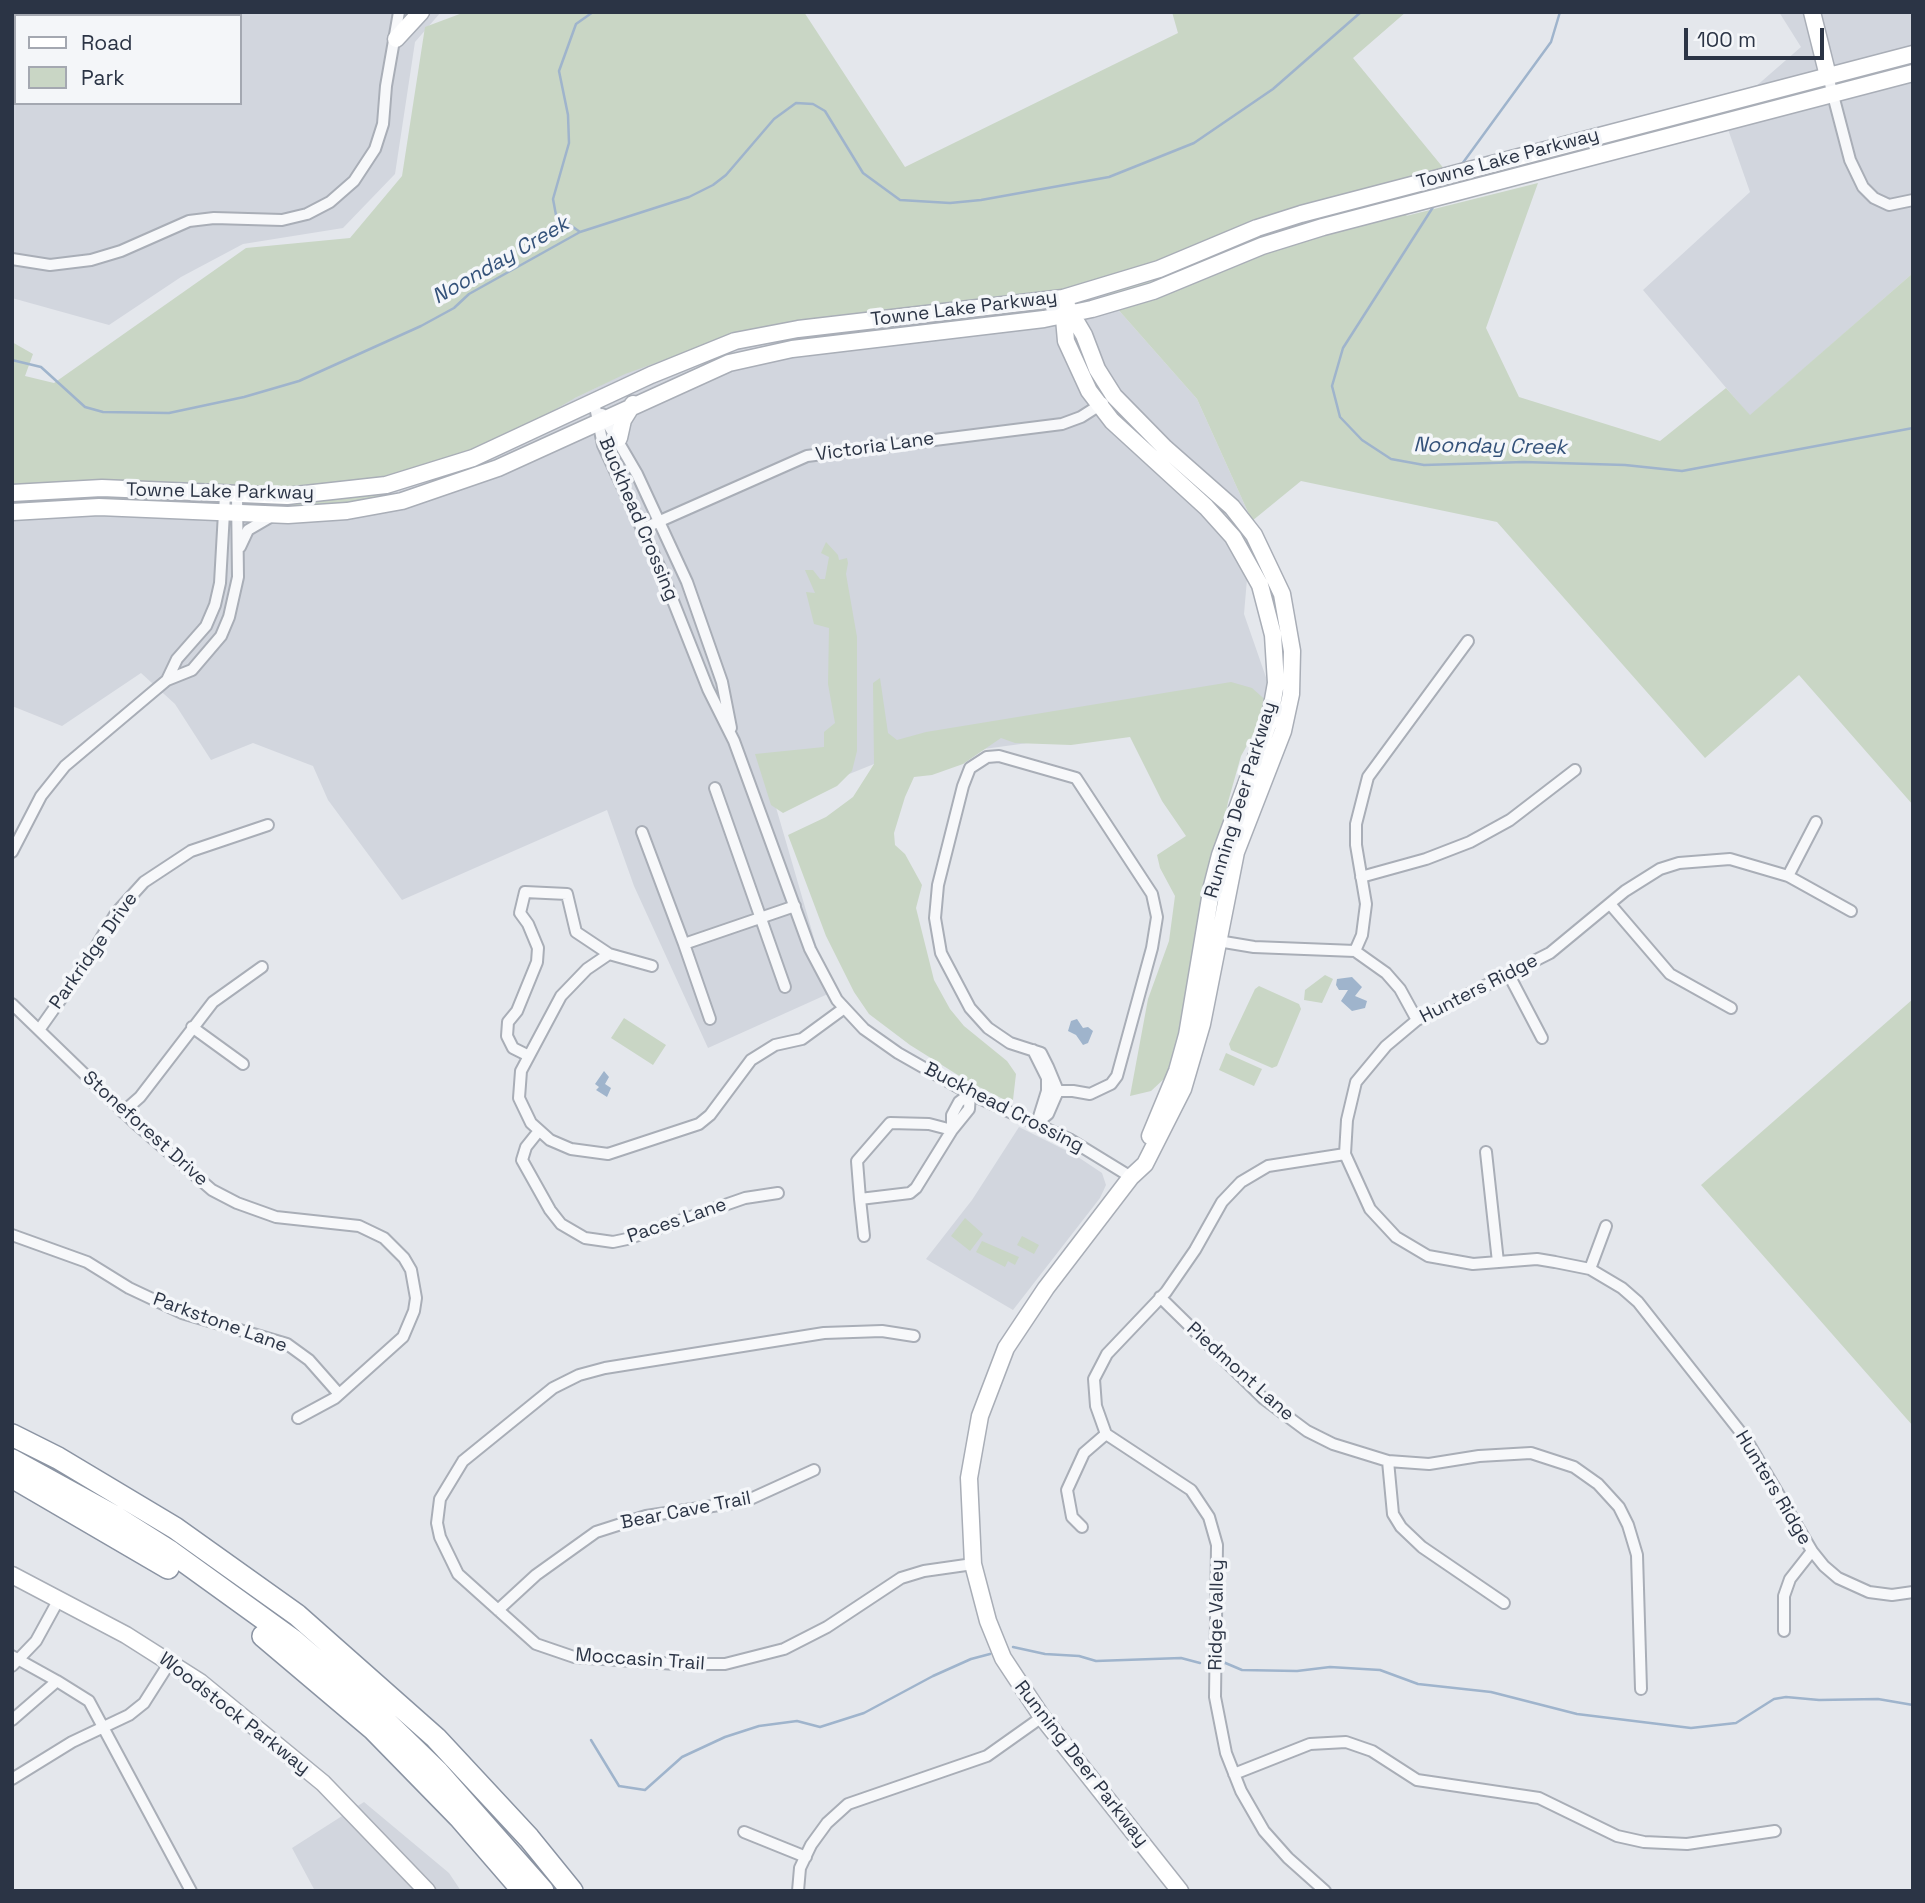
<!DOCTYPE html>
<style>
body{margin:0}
#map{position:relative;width:1925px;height:1903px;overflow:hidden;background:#e4e7ec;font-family:"Space Grotesk",sans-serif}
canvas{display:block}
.frame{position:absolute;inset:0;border:14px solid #2b3445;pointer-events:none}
.legend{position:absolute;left:14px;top:14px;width:228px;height:91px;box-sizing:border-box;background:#f4f6f9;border:2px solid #a4a8b1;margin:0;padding:9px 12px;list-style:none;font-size:21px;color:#2b3445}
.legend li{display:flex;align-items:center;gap:14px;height:35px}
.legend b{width:35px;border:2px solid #a4a8b1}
.scale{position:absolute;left:1684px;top:28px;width:140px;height:32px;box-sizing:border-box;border:4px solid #2b3445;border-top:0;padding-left:9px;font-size:21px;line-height:24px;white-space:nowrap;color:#2b3445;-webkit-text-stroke:5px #f4f6f9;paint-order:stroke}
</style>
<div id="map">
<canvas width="1925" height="1903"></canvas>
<div class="frame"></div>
<ul class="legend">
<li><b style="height:9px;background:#fff"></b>Road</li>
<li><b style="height:19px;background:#c9d6c5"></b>Park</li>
</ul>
<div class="scale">100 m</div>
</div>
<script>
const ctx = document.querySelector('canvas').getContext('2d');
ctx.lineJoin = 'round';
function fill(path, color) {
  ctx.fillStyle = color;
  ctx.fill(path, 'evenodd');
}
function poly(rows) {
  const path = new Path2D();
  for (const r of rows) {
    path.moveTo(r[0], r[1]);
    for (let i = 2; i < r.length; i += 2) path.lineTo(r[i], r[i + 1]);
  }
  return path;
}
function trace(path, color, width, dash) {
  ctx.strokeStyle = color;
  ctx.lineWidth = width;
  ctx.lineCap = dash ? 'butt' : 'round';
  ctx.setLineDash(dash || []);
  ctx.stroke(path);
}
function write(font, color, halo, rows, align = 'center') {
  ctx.font = font + ' "Space Grotesk",sans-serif';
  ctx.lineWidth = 7;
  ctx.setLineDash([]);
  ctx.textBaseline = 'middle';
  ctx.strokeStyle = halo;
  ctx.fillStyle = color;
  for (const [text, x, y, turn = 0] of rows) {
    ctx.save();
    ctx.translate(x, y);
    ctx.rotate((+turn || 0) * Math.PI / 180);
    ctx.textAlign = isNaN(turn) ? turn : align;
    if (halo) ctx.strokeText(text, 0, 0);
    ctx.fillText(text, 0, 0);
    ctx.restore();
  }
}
fill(poly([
 [12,12,441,12,415,42,395,174,343,228,243,244,181,277,109,325,12,298],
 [16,16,240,16,240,103,16,103],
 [1779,12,1913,12,1913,273,1750,416,1643,290,1750,192,1723,115,1801,47],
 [1100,289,1197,399,1252,521,1244,614,1277,709,874,764,775,804,830,993,708,1048,634,886,607,810,402,900,328,800,313,766,253,743,211,760,175,704,141,673,62,726,12,706,12,516,575,398,625,373,747,330,834,326],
 [1019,1127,1075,1155,1102,1173,1106,1185,1100,1198,1013,1310,926,1259,972,1200],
 [364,1802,449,1873,461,1891,315,1891,292,1848]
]), '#d2d6de');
fill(poly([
 [465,12,804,12,905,167,1178,33,1172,12,1406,12,1353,58,1450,176,1406,216,1538,183,1486,328,1519,397,1660,441,1726,388,1750,415,1913,273,1913,805,1799,675,1705,758,1497,522,1301,481,1252,521,1197,399,1100,289,834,326,747,330,625,374,575,398,443,474,361,504,242,517,84,513,12,516,12,342,33,354,25,376,54,383,246,248,350,238,402,176,425,27],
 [826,542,838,555,839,560,847,558,848,563,846,574,857,637,857,751,852,771,837,786,783,813,771,805,755,754,824,747,824,732,835,723,828,684,829,628,814,624,806,592,815,593,805,570,813,570,820,579,825,579,829,557,821,553],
 [880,678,888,733,897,740,926,732,1231,682,1252,688,1270,704,1241,756,1228,802,1188,1019,1166,1077,1151,1091,1130,1096,1148,999,1169,941,1175,896,1160,868,1157,855,1186,836,1162,801,1130,737,1071,745,1015,743,1001,738,963,764,932,775,914,777,905,797,894,833,895,845,905,854,922,885,916,908,934,980,950,1009,964,1026,1007,1061,1016,1074,1013,1100,1003,1099,969,1082,910,1045,869,1014,854,992,826,936,788,835,826,817,853,797,874,764,873,683],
 [1325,975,1333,979,1322,1003,1304,1000,1305,990],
 [1259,986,1299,1004,1301,1009,1277,1066,1272,1068,1231,1050,1229,1044,1255,989],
 [1913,999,1913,1426,1701,1185],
 [624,1018,666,1045,653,1065,611,1038],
 [1226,1053,1262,1069,1254,1086,1219,1070],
 [965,1218,983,1234,970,1251,951,1236],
 [1022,1236,1039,1245,1034,1254,1017,1245],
 [982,1241,1019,1257,1015,1265,1008,1261,1005,1267,976,1252]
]), '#c9d6c5');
fill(poly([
 [1352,977,1362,987,1355,996,1367,1001,1365,1008,1352,1011,1341,1001,1348,990,1339,990,1336,985,1337,979],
 [1077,1019,1083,1028,1088,1027,1093,1031,1088,1043,1083,1045,1076,1035,1068,1031,1071,1021],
 [604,1071,609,1077,605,1084,611,1088,607,1097,596,1090,599,1087,595,1084]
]), '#9fb4cc');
trace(poly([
 [1462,164,1551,42,1560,12],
 [1435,204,1343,348,1332,386,1340,417,1362,440,1391,459,1424,465,1524,462,1625,465,1682,471,1913,428],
 [580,232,556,215,553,199,569,143,568,115,559,71,576,24,593,12],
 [12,360,41,367,85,407,103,412,169,413,244,397,299,381,421,326,454,308,469,294,580,232,689,197,713,185,726,175,774,119,796,103,813,104,825,111,863,173,900,200,950,203,981,200,1109,177,1194,143,1273,89,1361,12],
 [1913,1179,1913,1194],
 [1013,1647,1045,1654,1079,1656,1096,1661,1181,1658,1200,1663],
 [1223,1662,1242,1670,1297,1671,1330,1667,1380,1670,1418,1684,1491,1692,1577,1714,1691,1728,1736,1723,1774,1699,1786,1697,1819,1700,1878,1699,1913,1705],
 [591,1740,619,1786,645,1790,682,1757,725,1737,759,1726,797,1721,820,1727,864,1713,933,1676,971,1659,990,1654]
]), '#9fb4cc', 2.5);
const street = poly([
 [1828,76,1850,160,1863,187,1874,198,1889,205,1913,200],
 [12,259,50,265,91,260,121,251,189,221,214,218,282,220,307,214,330,202,354,181,375,149,383,124,386,86,399,12],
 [594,402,603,445,660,568,708,689,734,741,810,949,837,1000,864,1029,898,1053,970,1094,1069,1139,1131,1177],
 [602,414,637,474,687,582,722,682,731,728],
 [642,529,807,456,1062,424,1081,417,1103,403],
 [240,547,248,530,272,516],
 [167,680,177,659,206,626,215,605,220,583,225,495],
 [715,788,785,987],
 [642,832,684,944],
 [12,852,41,796,65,766,167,680,192,670,221,636,229,617,238,577,237,496],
 [1788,876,1816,822],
 [1361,877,1426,859,1470,842,1510,820,1575,770],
 [1610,904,1670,974,1731,1008],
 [1851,911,1788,876,1730,859,1679,863,1660,869,1625,891,1550,953,1417,1020,1386,1046,1356,1082,1347,1120,1345,1154,1370,1209,1396,1237,1428,1256,1473,1264,1537,1259,1555,1262,1590,1269,1622,1288,1638,1302,1746,1439,1812,1551,1824,1566,1838,1578,1869,1592,1892,1595,1913,1592],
 [1212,940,1254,947,1355,951,1386,973,1400,989,1417,1020],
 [1355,951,1362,935,1366,904,1356,845,1356,824,1368,777,1468,641],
 [609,954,587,969,561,996,521,1071,519,1098,531,1123,550,1140,571,1149,608,1154,699,1124,710,1115,751,1060,775,1045,802,1039,843,1009],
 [1509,975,1542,1038],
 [12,1004,135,1123,212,1190,237,1203,276,1217,359,1226,384,1238,404,1258,411,1270,416,1298,414,1311,403,1337,335,1398,298,1418],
 [710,1019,684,944,795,906],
 [192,1027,243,1064],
 [39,1030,87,962,116,913,144,882,191,851,268,825],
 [1033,1050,1047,1078,1047,1091,1037,1123],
 [529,1056,513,1048,507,1036,508,1022,517,1011,537,962,538,948,528,924,520,913,525,892,567,894,576,932,609,954,652,966],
 [123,1112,140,1097,213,1002,262,967],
 [1037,1123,1048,1114,1058,1091,1048,1067,1041,1053,1010,1043,988,1028,970,1008,941,953,935,918,938,885,963,786,970,768,987,757,999,756,1076,778,1152,894,1157,917,1152,948,1117,1076,1111,1084,1090,1094,1073,1091,1058,1091,1047,1090],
 [952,1130,929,1124,890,1123,857,1161,860,1199,910,1193,916,1188,952,1130,969,1109,970,1094],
 [952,1130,952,1115,959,1102,970,1094],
 [538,1132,526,1147,522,1160,550,1210,561,1224,585,1238,613,1242,627,1239,745,1198,778,1193],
 [1486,1152,1498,1262],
 [860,1199,864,1236],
 [12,1235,87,1262,129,1288,182,1313,287,1344,309,1360,339,1394],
 [1590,1269,1606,1226],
 [1160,1297,1264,1399,1307,1431,1333,1444,1388,1461,1429,1464,1479,1456,1531,1453,1574,1467,1598,1484,1619,1507,1628,1525,1637,1555,1641,1689],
 [914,1336,882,1331,824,1333,605,1368,579,1375,553,1388,463,1461,440,1499,437,1523,440,1537,458,1574,536,1644,574,1657,676,1664,725,1664,784,1649,827,1627,901,1578,924,1571,973,1564],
 [1388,1461,1393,1514,1401,1527,1422,1547,1504,1603],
 [1082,1527,1072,1517,1067,1490,1084,1453,1106,1434],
 [498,1610,536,1575,596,1532,646,1516,746,1501,814,1470],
 [1784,1631,1784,1596,1790,1579,1812,1551],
 [12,1656,57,1681,12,1720],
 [12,1666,36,1641,59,1599],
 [57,1681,89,1701,191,1891],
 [1234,1774,1310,1744,1346,1742,1372,1751,1417,1780,1539,1798,1617,1836,1644,1842,1687,1844,1775,1831],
 [12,1779,72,1742,129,1715,144,1703,170,1662],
 [744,1832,806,1857],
 [798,1891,800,1868,811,1845,827,1823,848,1804,987,1756,1042,1717],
 [1325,1891,1288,1858,1264,1831,1241,1791,1226,1753,1215,1697,1217,1545,1209,1517,1191,1490,1106,1434,1096,1406,1094,1379,1107,1354,1166,1292,1195,1250,1222,1202,1241,1182,1268,1166,1345,1154]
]);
const secondary = poly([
 [1812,12,1828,76],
 [396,39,421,12],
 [1067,306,1084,335,1097,369,1114,396,1165,448,1232,507,1254,535,1282,594,1292,651,1291,694,1283,731,1236,852,1202,1024,1183,1089,1145,1164,1131,1177,1046,1288,1006,1348,980,1416,969,1478,973,1564,988,1621,1003,1658,1042,1717,1180,1891],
 [1063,307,1066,341,1089,391,1112,421,1206,507,1233,537,1260,585,1273,635,1276,683,1269,722,1220,855,1212,886,1187,1035,1177,1071,1150,1136],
 [619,438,623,420,633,404],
 [12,493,102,488,287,496,386,485,473,458,651,375,735,341,798,329,1063,298,1159,269,1257,228,1301,214,1913,54],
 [12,512,99,507,288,515,347,511,402,501,498,468,729,363,792,349,1044,319,1092,309,1153,291,1262,246,1323,227,1913,73],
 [12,1575,126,1635,200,1682,323,1783,427,1891]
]);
const highway = poly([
 [12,1435,58,1458,175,1528,297,1615,436,1738,529,1838,572,1891],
 [12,1460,114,1516,171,1552,293,1640,371,1707,437,1771,543,1891],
 [12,1477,168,1568],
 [263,1636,373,1729,459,1817,523,1891]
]);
trace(street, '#a9aeb7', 14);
trace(secondary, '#a9aeb7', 19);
trace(highway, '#8b94a3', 24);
trace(street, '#f7f8fa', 10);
trace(secondary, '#fff', 16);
trace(highway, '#fff', 21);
write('19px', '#2b3445', '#f4f6f9', [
 ["Towne Lake Parkway",1508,159,-15],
 ["Towne Lake Parkway",964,309,-7],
 ["Victoria Lane",875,447,-8],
 ["Towne Lake Parkway",220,492,1],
 ["Buckhead Crossing",638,519,67],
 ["Running Deer Parkway",1241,800,-73],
 ["Parkridge Drive",94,951,-55],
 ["Hunters Ridge",1479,989,-27],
 ["Buckhead Crossing",1004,1108,27],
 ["Stoneforest Drive",145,1129,42],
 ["Paces Lane",677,1221,-19],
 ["Parkstone Lane",220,1323,20],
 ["Piedmont Lane",1240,1372,42],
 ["Hunters Ridge",1773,1488,59],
 ["Bear Cave Trail",686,1511,-11],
 ["Ridge Valley",1217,1615,-89],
 ["Moccasin Trail",640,1660,4],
 ["Woodstock Parkway",234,1714,38],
 ["Running Deer Parkway",1081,1764,52]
]);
write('italic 21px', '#34527a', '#f4f6f9', [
 ["Noonday Creek",501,261,-30],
 ["Noonday Creek",1490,447,1]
]);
</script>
